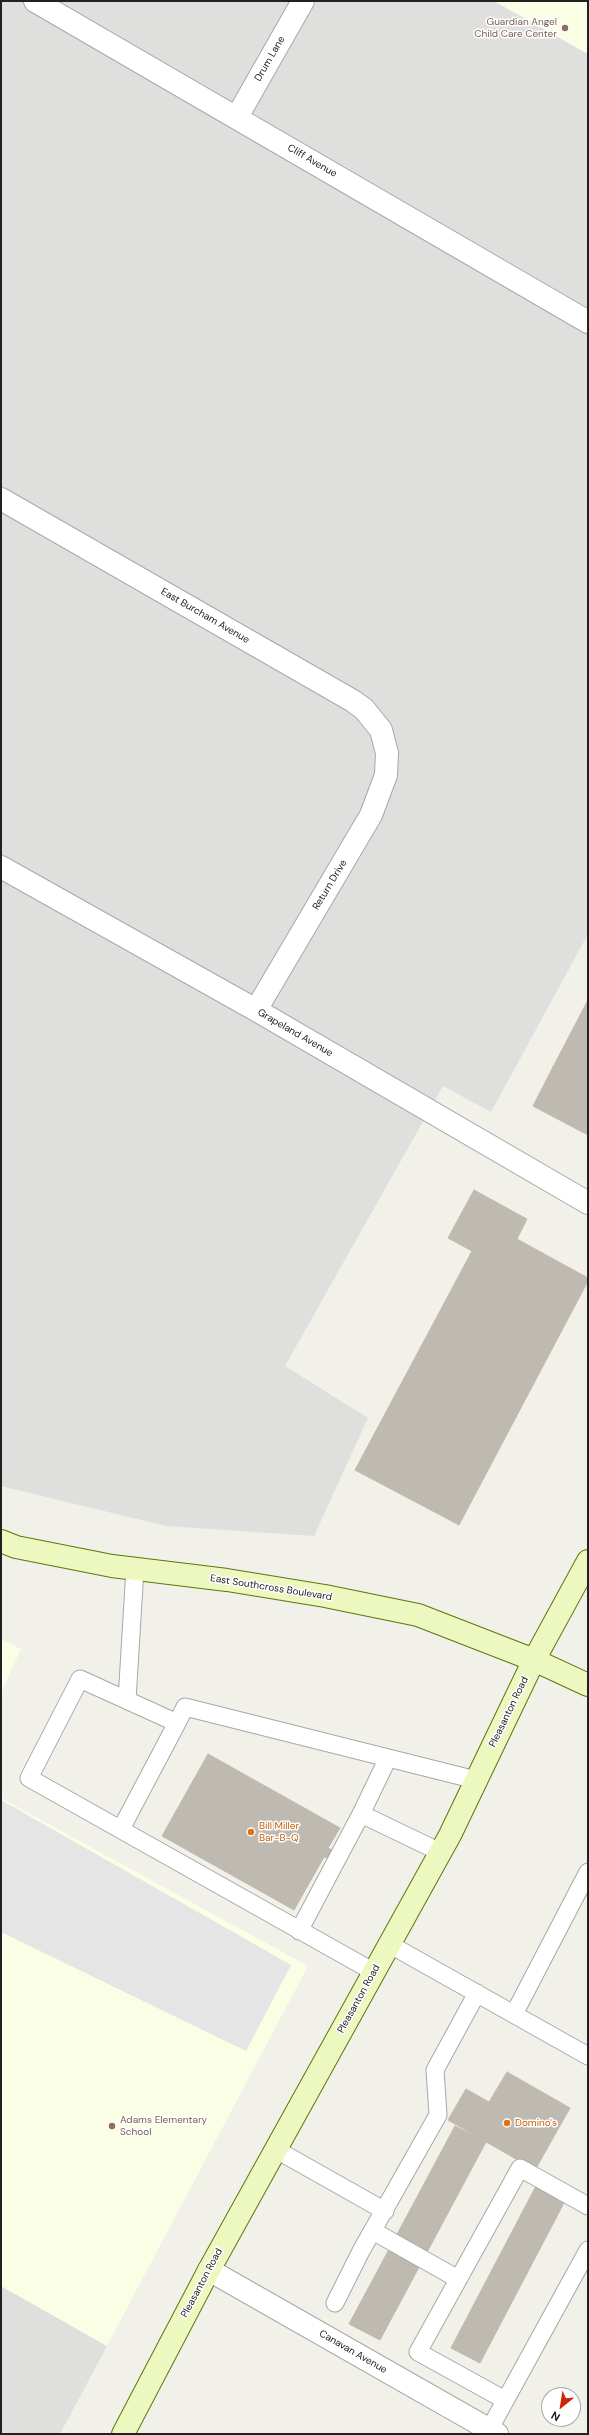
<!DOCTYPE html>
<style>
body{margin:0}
#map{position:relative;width:589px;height:2435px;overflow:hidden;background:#f1f0e9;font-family:"DM Sans",sans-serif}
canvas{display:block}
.frame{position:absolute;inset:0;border:2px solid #212121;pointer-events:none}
.north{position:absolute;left:541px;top:2387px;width:40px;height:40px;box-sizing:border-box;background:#fff;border:1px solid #a6a6a6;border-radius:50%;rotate:210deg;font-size:11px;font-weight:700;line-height:16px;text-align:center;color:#212121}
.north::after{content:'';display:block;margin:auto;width:14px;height:18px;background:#cc2707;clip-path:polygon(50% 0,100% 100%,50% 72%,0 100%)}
</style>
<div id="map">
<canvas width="589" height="2435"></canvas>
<div class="frame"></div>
<div class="north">N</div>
</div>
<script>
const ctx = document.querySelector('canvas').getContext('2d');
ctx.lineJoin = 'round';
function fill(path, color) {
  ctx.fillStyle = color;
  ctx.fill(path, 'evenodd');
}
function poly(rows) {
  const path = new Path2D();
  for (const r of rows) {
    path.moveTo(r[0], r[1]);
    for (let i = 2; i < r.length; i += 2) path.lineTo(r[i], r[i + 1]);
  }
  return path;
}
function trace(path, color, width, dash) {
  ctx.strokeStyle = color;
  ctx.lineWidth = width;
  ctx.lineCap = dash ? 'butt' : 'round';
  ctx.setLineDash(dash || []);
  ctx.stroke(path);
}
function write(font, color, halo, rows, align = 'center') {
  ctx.font = font + ' "DM Sans",sans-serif';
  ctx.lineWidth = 3;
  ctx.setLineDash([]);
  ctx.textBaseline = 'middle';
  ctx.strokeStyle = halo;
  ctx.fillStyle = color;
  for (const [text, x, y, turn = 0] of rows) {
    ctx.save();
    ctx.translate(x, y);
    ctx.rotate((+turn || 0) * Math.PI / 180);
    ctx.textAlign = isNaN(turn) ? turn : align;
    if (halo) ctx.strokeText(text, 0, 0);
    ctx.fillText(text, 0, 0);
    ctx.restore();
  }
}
fill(poly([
 [1,1,494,1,588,54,588,934,491,1112,443,1086,285,1366,368,1418,314,1536,166,1526,1,1486],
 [1,2286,107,2346,60,2434,1,2434]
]), '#dfdfde');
fill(poly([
 [494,1,588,1,588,54],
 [1,1639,21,1649,1,1693],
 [1,1798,308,1966,107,2346,1,2286]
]), '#fafee5');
fill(poly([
 [1,1800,291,1965,246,2051,1,1932]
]), '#e5e5e5');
const building = poly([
 [588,1000,588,1086,553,1067,588,1000],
 [553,1067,588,1086,588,1135,533,1106,553,1067],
 [474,1190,527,1219,517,1239,588,1278,588,1281,459,1525,355,1470,472,1251,448,1238,474,1190],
 [208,1754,340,1828,328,1848,334,1851,330,1859,324,1857,294,1910,162,1836,208,1754],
 [507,2072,570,2108,535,2170,448,2120,466,2089,489,2102,507,2072],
 [455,2126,486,2142,380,2340,349,2324,455,2126],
 [536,2186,565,2201,480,2363,451,2348,536,2186]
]);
fill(building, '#beb9b1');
trace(building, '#c3b9ab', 1);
const lane = poly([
 [127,1700,135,1569],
 [177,1723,185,1707,476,1780],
 [388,1758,361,1814,440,1852],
 [121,1829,177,1723,80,1679,29,1778,374,1972],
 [299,1931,361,1814],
 [389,1944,588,2056],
 [514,2014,588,1872],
 [275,2149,385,2211],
 [373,2231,458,2279],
 [335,2303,361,2251,438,2115,435,2070,477,1993],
 [505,2400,418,2352,520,2168,588,2206],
 [489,2430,588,2250]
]);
const street = poly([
 [35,1,588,322],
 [237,117,303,1],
 [1,499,353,701,364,709,381,730,387,753,386,775,371,815,256,1010],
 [1,867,256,1010,588,1203],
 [209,2270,497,2434]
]);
const secondary = poly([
 [1,1541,16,1547,112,1566,227,1580,325,1596,418,1615,534,1660,588,1685],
 [123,2434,209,2270,450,1835,534,1660,588,1561]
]);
trace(lane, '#a8a8a8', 19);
trace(street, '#a8a8a8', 24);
trace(secondary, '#5a7809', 24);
trace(lane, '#fff', 17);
trace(street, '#fff', 22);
trace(secondary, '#ecf8c0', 22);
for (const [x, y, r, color] of [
 [565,28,4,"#8d6e63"],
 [251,1832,4,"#e8710a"],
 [507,2123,4,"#e8710a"],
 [112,2126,4,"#8d6e63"]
]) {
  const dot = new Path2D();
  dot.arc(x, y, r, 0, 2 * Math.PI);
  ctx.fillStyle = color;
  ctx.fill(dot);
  trace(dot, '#fff', 1.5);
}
write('10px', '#785e54', '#fff', [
 ["Guardian Angel",557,22],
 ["Child Care Center",557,34],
 ["Adams Elementary",120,2120,"left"],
 ["School",120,2132,"left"]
], 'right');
write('10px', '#212121', '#fff', [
 ["Drum Lane",270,59,-60],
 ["Cliff Avenue",312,161,30],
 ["East Burcham Avenue",205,616,30],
 ["Return Drive",330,885,-59],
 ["Grapeland Avenue",295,1033,30],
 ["East Southcross Boulevard",271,1588,9],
 ["Pleasanton Road",509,1712,-64],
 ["Pleasanton Road",359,1999,-61],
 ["Pleasanton Road",202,2283,-62],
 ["Canavan Avenue",353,2352,30]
]);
write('10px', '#c56008', '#fff', [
 ["Bill Miller",259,1826],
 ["Bar-B-Q",259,1838],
 ["Domino's",515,2123]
], 'left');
</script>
